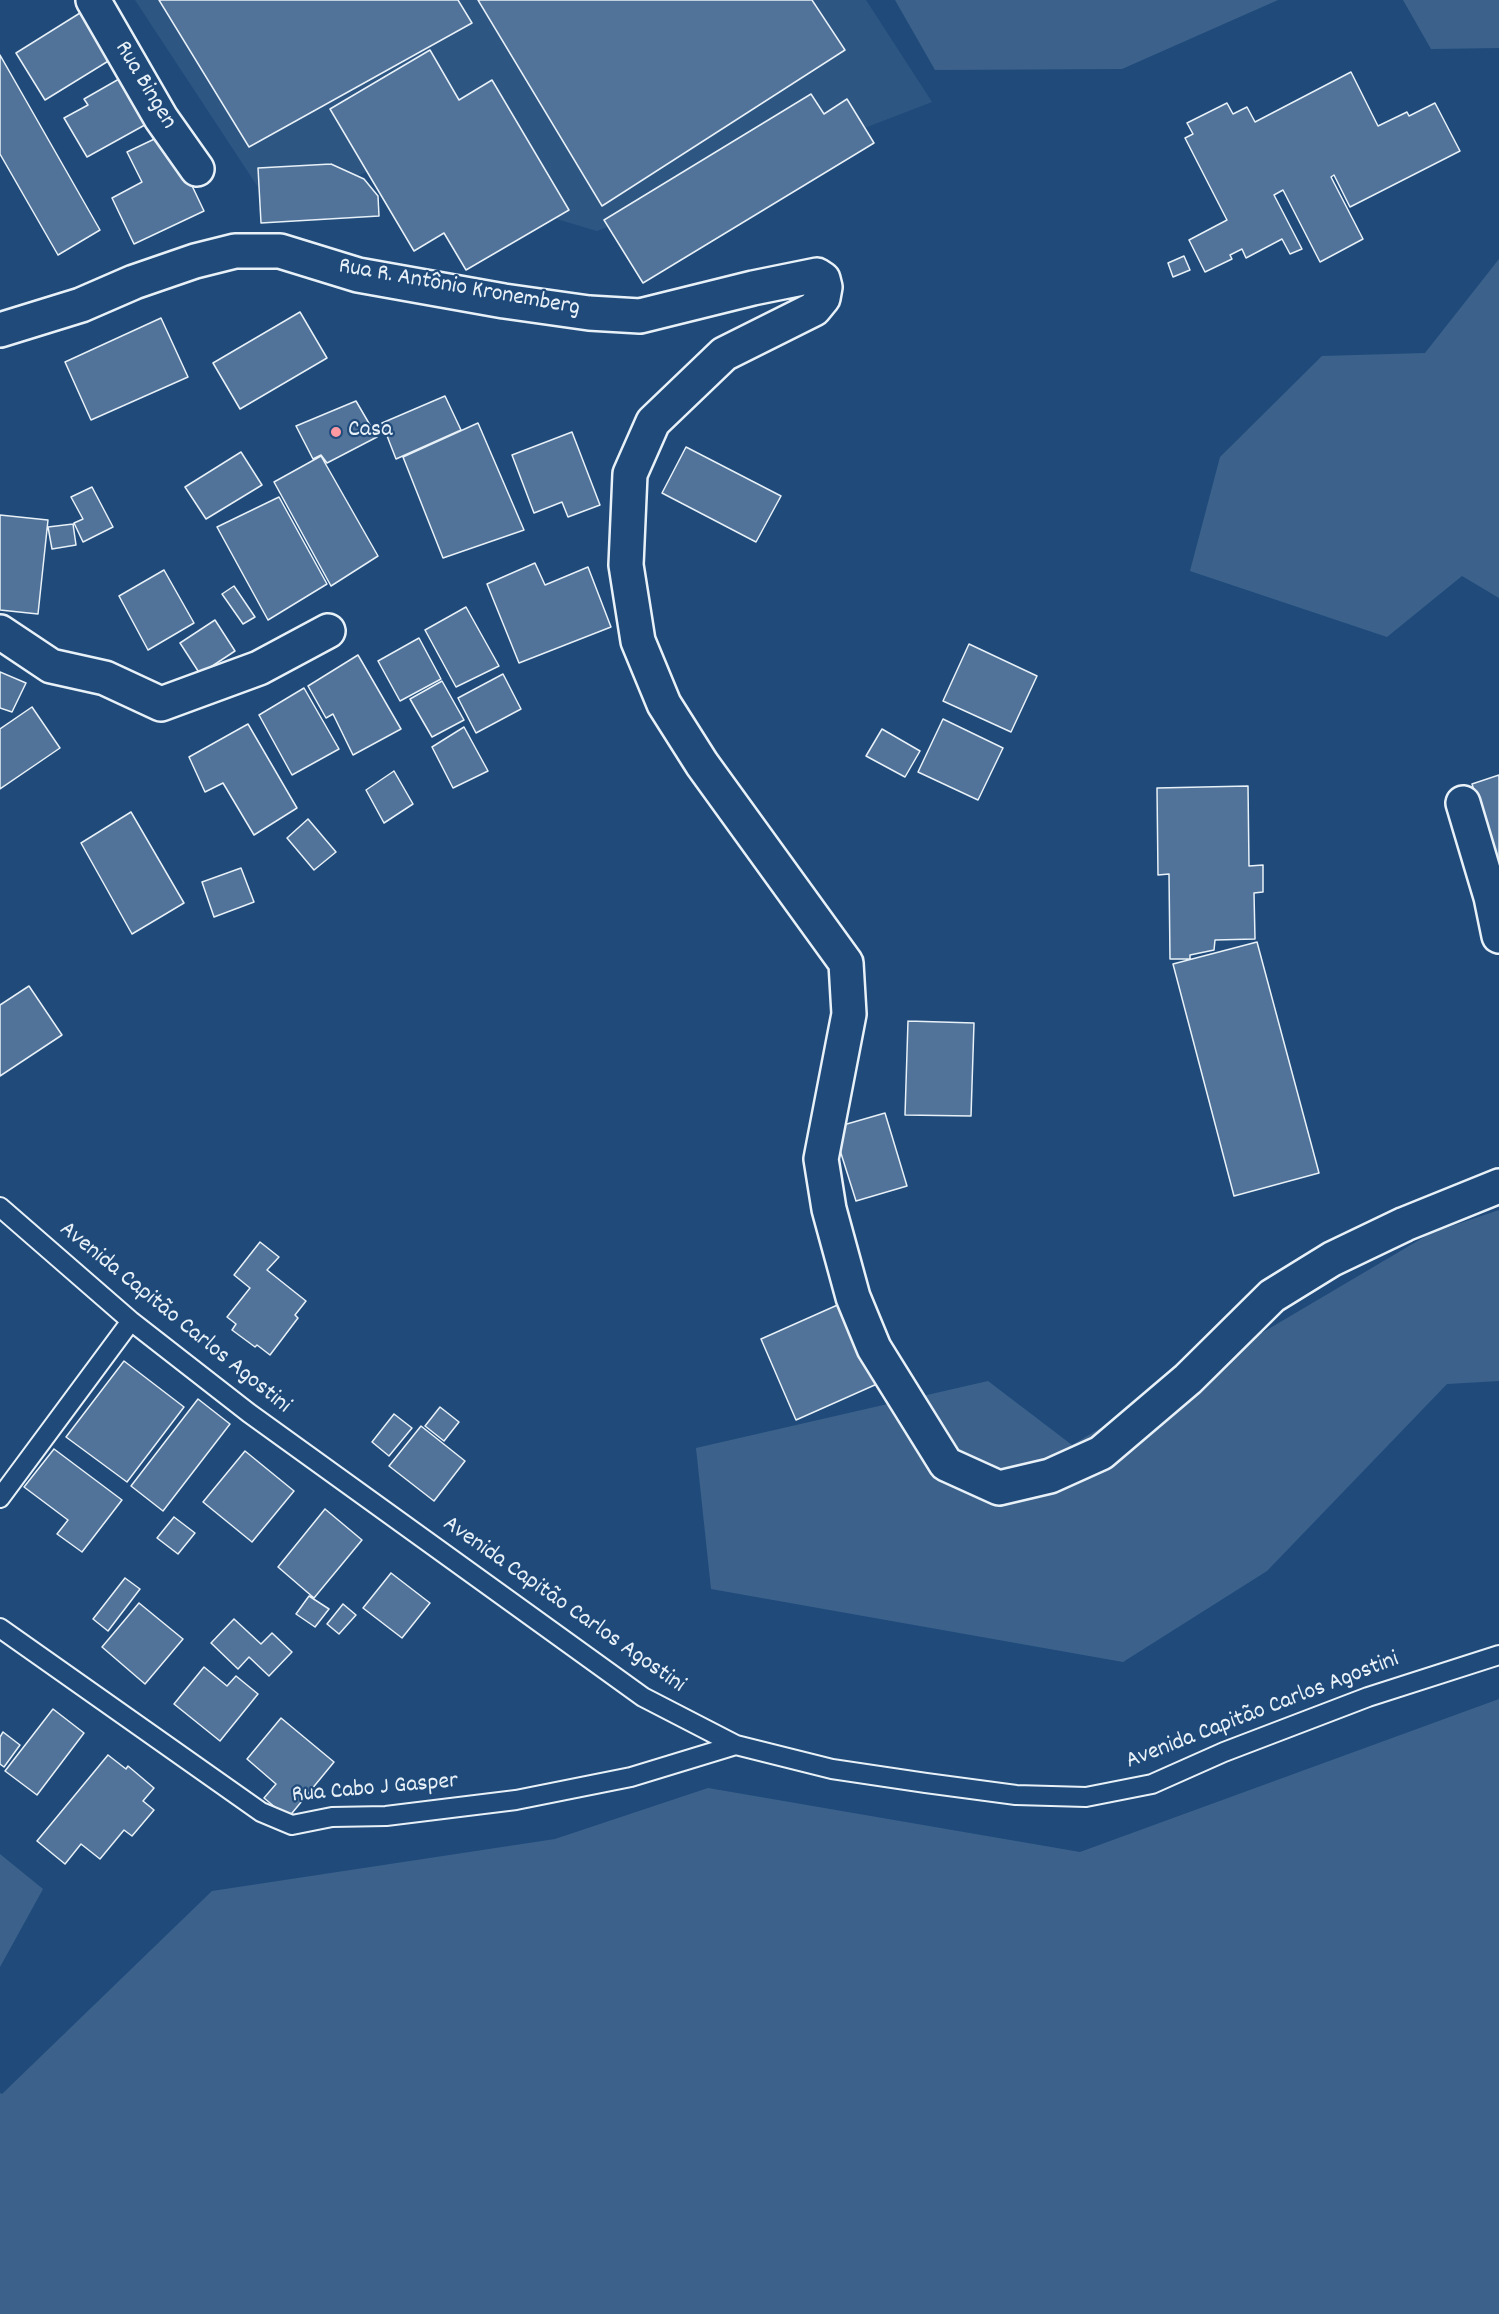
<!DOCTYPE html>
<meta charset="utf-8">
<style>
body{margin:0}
canvas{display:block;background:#1f4a7a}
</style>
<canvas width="1499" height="2314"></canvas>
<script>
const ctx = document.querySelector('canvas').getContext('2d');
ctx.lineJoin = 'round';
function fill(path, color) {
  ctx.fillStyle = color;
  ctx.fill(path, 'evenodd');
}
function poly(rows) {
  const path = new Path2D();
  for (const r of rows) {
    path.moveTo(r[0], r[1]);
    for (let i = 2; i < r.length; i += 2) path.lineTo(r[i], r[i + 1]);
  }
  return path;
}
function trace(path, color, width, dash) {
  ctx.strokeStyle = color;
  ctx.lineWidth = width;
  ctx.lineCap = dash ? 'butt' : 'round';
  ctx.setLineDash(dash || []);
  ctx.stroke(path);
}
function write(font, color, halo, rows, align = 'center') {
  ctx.font = font + ' Dekko,sans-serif';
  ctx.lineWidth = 4.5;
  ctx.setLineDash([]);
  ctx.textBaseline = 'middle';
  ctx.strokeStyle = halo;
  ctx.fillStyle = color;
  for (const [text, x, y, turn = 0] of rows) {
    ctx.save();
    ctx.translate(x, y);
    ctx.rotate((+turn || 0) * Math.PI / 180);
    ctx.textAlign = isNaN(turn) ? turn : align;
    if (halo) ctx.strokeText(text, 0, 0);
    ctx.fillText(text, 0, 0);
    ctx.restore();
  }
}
fill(poly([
 [135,0,866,0,932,102,597,231,378,166,277,216]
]), '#2e5683');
fill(poly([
 [895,0,1278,0,1122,69,935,70],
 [1403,0,1499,0,1499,48,1431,49],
 [1499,259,1499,598,1462,576,1387,637,1190,571,1220,457,1322,356,1425,353],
 [1499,1210,1499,1381,1447,1384,1267,1571,1123,1662,711,1589,696,1448,988,1381,1072,1445,1431,1233],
 [1499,1699,1499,2314,0,2314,0,2093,2,2094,212,1891,555,1839,708,1788,1080,1852],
 [0,1854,43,1889,0,1967]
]), '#3c628c');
const building = poly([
 [159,0,458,0,472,23,249,147,159,0],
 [478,0,812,0,845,50,602,206,478,0],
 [80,13,110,60,45,100,16,53,80,13],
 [430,50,459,100,492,80,569,210,466,270,444,233,414,251,330,109,430,50],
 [0,55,100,230,58,255,0,154,0,55],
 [1351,72,1378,126,1407,112,1409,116,1435,103,1460,151,1350,207,1334,175,1331,177,1363,239,1320,262,1283,190,1274,195,1302,249,1290,254,1282,239,1246,258,1242,249,1230,255,1232,259,1205,272,1189,240,1227,220,1185,138,1193,134,1187,123,1227,103,1233,114,1247,107,1255,122,1351,72],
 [126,75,152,121,87,157,64,118,88,105,84,99,126,75],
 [811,94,824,114,847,99,874,143,643,283,604,220,811,94],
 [167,133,204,211,134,244,112,198,142,182,127,152,167,133],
 [331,164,364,179,378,196,379,216,261,223,258,168,331,164],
 [1184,256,1190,270,1173,277,1168,263,1184,256],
 [300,312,327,358,240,409,213,363,300,312],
 [161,318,188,377,91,420,65,362,161,318],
 [445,396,461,430,396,459,382,423,445,396],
 [356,401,377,437,327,463,321,455,313,459,296,426,356,401],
 [478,423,524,530,443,558,403,457,478,423],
 [572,432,600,505,568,517,562,502,534,513,512,455,572,432],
 [686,447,781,496,756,542,662,493,686,447],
 [241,452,262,485,206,519,185,487,241,452],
 [321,456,378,556,331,586,274,482,321,456],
 [92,487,113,527,83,542,74,523,83,519,71,497,92,487],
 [279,497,327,584,268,620,217,527,279,497],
 [0,515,48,520,38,614,0,610,0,515],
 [73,524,76,545,52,549,48,527,73,524],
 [535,563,545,585,588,567,611,627,519,663,487,584,535,563],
 [164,570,194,623,148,650,119,596,164,570],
 [234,586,255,617,243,624,222,594,234,586],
 [466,607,499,666,456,687,425,630,466,607],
 [215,620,235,651,200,674,180,643,215,620],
 [419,638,441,679,400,701,378,661,419,638],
 [969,644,1037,676,1011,732,943,701,969,644],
 [358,655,401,729,353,755,333,714,326,718,308,686,358,655],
 [0,672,26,683,12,712,0,708,0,672],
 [503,674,521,709,476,733,458,698,503,674],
 [442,681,464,720,432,737,410,699,442,681],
 [304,688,339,749,292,775,259,715,304,688],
 [32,707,60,748,0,789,0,729,32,707],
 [943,719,1003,748,978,800,918,772,943,719],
 [248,724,297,808,254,835,223,783,205,792,189,757,248,724],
 [464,727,488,771,453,788,432,747,464,727],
 [882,729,920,751,905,777,866,756,882,729],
 [394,771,413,804,384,823,366,790,394,771],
 [1499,775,1499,869,1472,784,1499,775],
 [1248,786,1249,866,1263,865,1263,892,1254,893,1255,939,1215,940,1214,950,1190,955,1190,959,1170,959,1169,874,1158,875,1157,788,1248,786],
 [131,812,184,903,132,934,81,843,131,812],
 [308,819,336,852,314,870,287,838,308,819],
 [241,868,254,902,214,917,202,882,241,868],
 [1257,942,1319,1173,1234,1196,1173,964,1257,942],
 [29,986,62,1035,0,1076,0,1005,29,986],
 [908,1021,974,1023,971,1116,905,1115,908,1021],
 [885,1113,907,1186,856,1201,833,1128,885,1113],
 [260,1242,279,1257,267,1270,306,1301,295,1315,298,1318,270,1355,257,1345,255,1347,232,1330,236,1324,227,1317,250,1288,234,1275,260,1242],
 [842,1303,877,1384,796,1420,761,1339,842,1303],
 [124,1361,184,1407,127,1482,66,1437,124,1361],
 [198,1399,230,1424,163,1511,131,1486,198,1399],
 [440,1407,459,1422,444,1441,425,1426,440,1407],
 [394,1414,412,1428,389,1456,372,1442,394,1414],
 [421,1426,465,1461,434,1501,389,1466,421,1426],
 [54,1449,122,1500,82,1552,57,1534,68,1520,24,1487,54,1449],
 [245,1451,294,1491,252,1542,203,1502,245,1451],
 [325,1509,362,1540,314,1598,278,1567,325,1509],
 [174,1517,195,1533,178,1554,157,1538,174,1517],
 [391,1573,430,1603,402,1638,363,1608,391,1573],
 [125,1578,140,1589,108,1631,93,1619,125,1578],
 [309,1596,329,1609,315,1627,296,1614,309,1596],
 [139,1603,183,1639,145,1684,102,1647,139,1603],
 [343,1604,356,1615,339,1634,327,1624,343,1604],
 [234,1619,261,1644,272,1633,292,1652,269,1676,249,1657,238,1669,211,1643,234,1619],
 [204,1667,227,1686,236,1676,258,1694,220,1741,174,1704,204,1667],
 [53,1709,84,1733,37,1795,5,1771,53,1709],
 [281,1718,334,1762,288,1818,264,1798,276,1784,247,1759,281,1718],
 [3,1732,20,1745,4,1767,0,1764,0,1737,3,1732],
 [108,1755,126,1769,128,1766,154,1788,143,1801,154,1810,132,1836,124,1830,100,1859,81,1844,65,1864,37,1841,108,1755]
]);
fill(building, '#517399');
trace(building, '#e8f1f8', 1.5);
const lane = poly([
 [0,1207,131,1321,249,1413,643,1697,736,1745,832,1769,926,1783,1016,1795,1086,1797,1152,1784,1224,1752,1368,1697,1499,1655],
 [0,1498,131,1321],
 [0,1628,261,1812,292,1825,332,1817,386,1816,516,1800,631,1777,736,1745]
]);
const street = poly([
 [93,0,161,118,197,169],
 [0,330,81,305,134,282,195,261,235,251,280,251,358,275,504,301,589,313,640,316,753,288,817,275,823,279,825,287,823,298,814,309,724,354,653,422,630,474,626,565,638,641,664,704,702,764,846,963,849,1014,821,1159,829,1209,853,1297,874,1348,946,1464,999,1488,1050,1476,1101,1453,1188,1379,1272,1296,1332,1259,1405,1224,1499,1186],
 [0,632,51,666,105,678,161,704,259,668,328,631],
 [1463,803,1491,897,1499,936]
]);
trace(lane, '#e8f1f8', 22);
trace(street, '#e8f1f8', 38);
trace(lane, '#1f4a7a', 18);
trace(street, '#1f4a7a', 33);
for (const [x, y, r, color] of [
 [336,432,6,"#ff9aa2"]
]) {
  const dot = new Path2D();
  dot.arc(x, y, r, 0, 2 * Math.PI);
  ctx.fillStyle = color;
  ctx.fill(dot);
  trace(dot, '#1f4a7a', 2);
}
write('24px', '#e8f1f8', '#1f4a7a', [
 ["Rua Bingen",144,86,59],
 ["Rua R. Antônio Kronemberg",459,289,10],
 ["Avenida Capitão Carlos Agostini",174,1319,39],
 ["Avenida Capitão Carlos Agostini",563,1606,35],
 ["Avenida Capitão Carlos Agostini",1263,1712,-21],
 ["Rua Cabo J Gasper",375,1790,-5]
]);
write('24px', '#e8f1f8', '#1f4a7a', [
 ["Casa",348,432]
], 'left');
</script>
